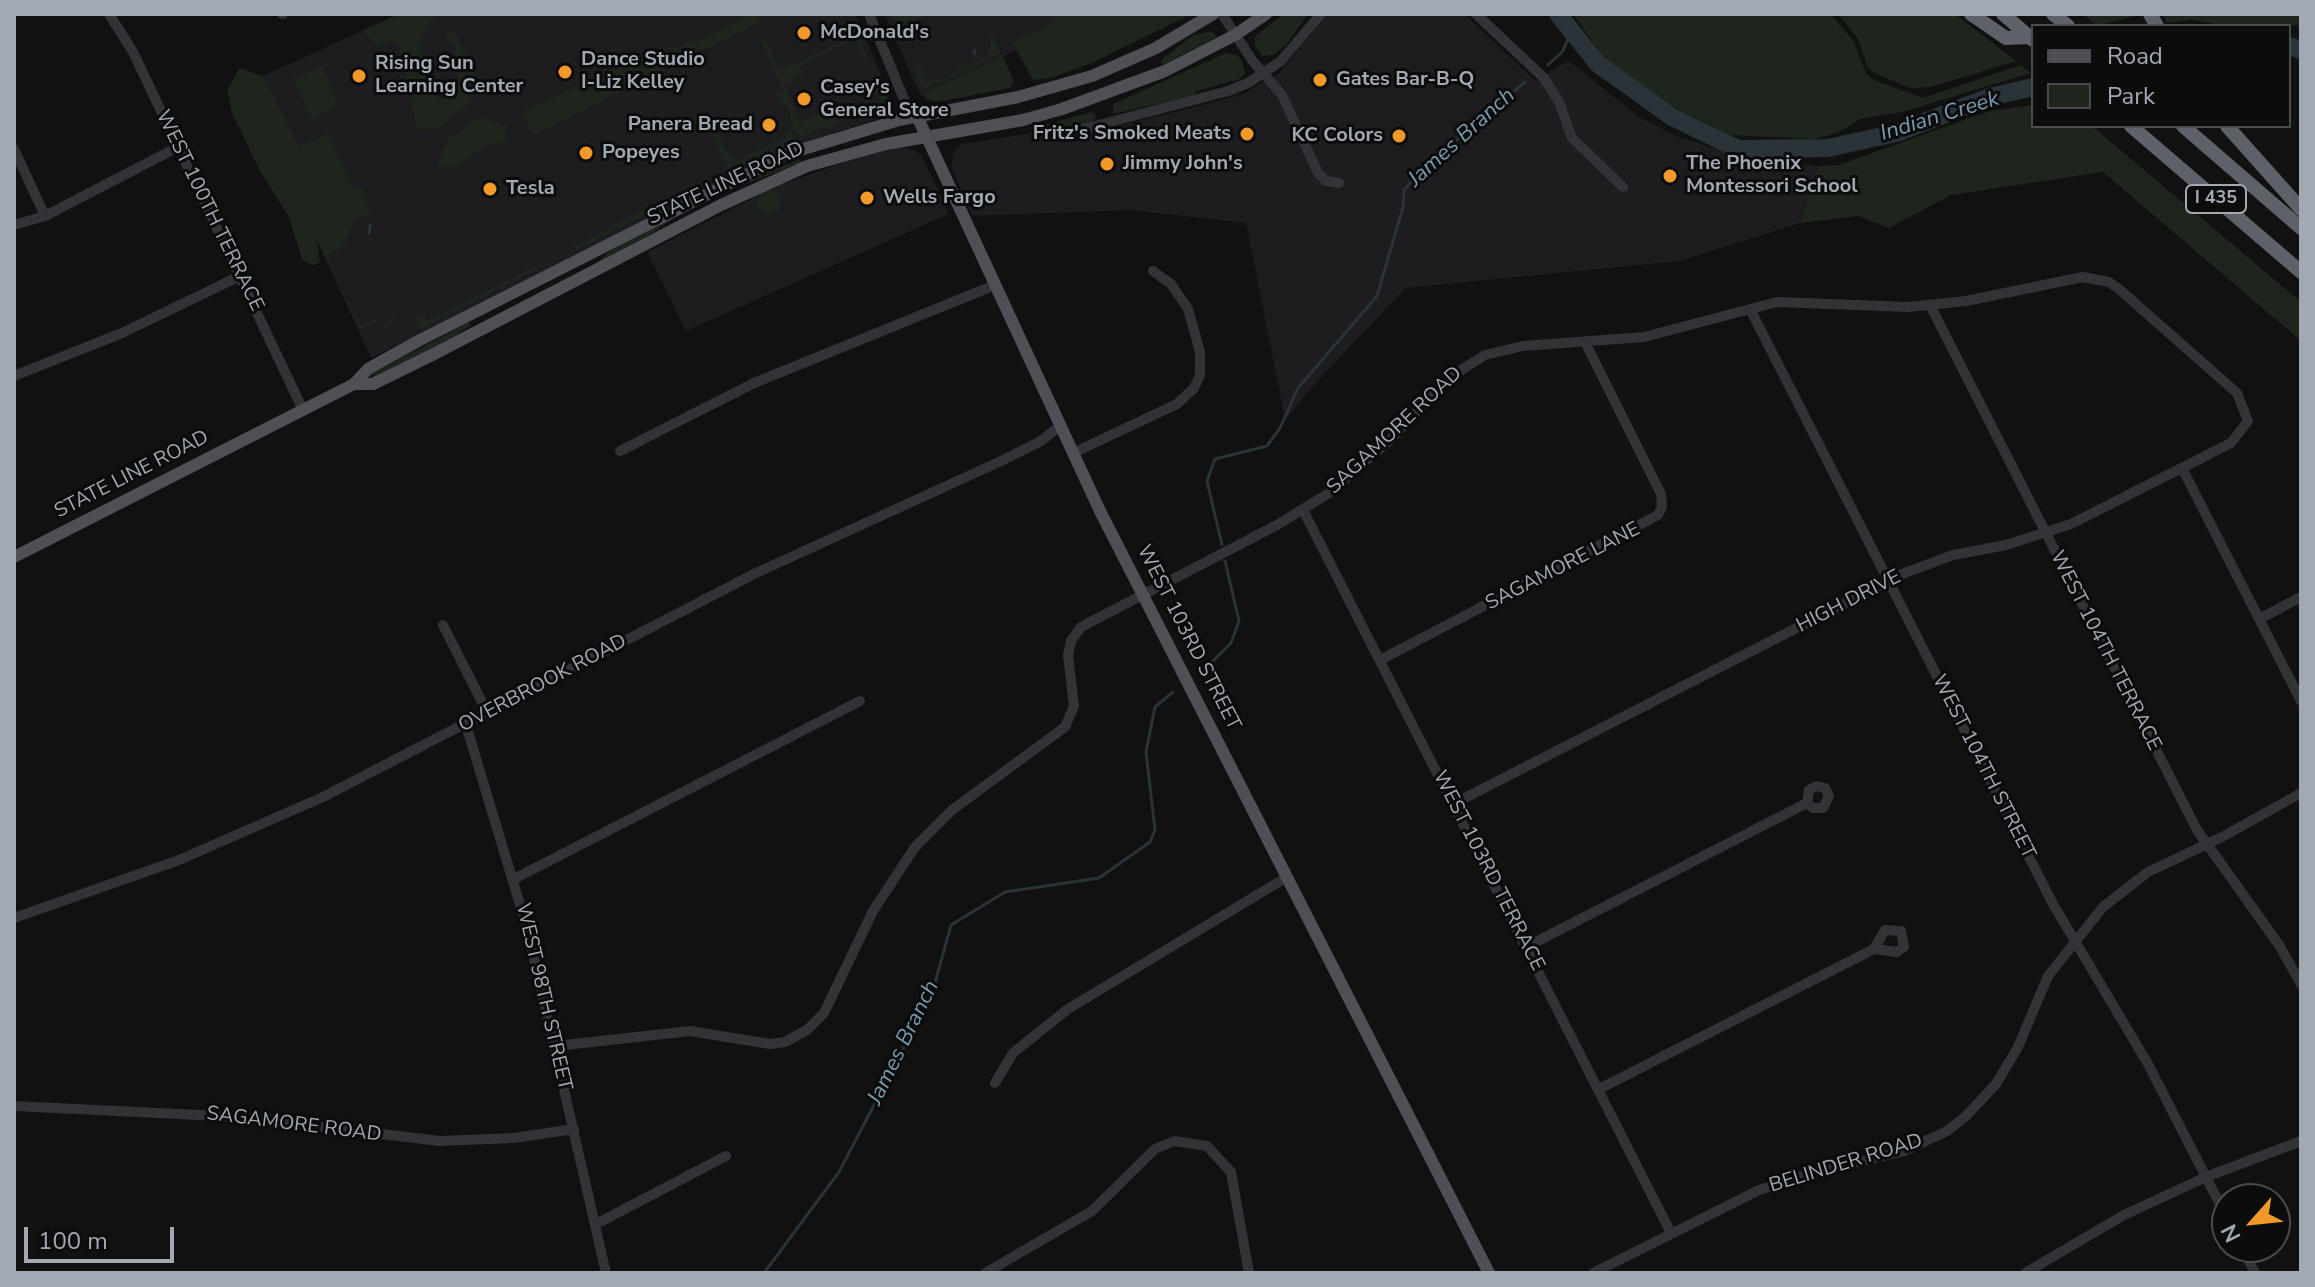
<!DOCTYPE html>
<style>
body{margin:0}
#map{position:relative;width:2315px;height:1287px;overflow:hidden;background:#111112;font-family:"Nunito Sans",sans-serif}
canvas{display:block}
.frame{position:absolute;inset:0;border:16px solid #a2a9b3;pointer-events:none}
.legend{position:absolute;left:2031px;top:24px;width:260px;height:104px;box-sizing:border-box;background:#0c0c0d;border:2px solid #484b4f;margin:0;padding:10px 14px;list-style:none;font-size:24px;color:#a2a9b3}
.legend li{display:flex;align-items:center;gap:16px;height:40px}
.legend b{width:40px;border:2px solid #484b4f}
.north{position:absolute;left:2211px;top:1183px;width:80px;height:80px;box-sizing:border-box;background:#0c0c0d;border:2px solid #484b4f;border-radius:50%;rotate:243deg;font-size:22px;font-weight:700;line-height:32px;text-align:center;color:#a2a9b3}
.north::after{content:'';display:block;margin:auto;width:28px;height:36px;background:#f29a29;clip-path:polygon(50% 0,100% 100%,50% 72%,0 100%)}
.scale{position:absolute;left:24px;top:1227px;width:150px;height:36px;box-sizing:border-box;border:4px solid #a2a9b3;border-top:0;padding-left:10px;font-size:24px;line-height:28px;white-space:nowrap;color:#a2a9b3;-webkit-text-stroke:6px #0c0c0d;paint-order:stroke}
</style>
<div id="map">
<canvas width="2315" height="1287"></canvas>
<div class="frame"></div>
<ul class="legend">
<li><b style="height:10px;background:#4e5056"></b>Road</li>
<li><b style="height:22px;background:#1d251d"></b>Park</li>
</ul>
<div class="north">N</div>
<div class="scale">100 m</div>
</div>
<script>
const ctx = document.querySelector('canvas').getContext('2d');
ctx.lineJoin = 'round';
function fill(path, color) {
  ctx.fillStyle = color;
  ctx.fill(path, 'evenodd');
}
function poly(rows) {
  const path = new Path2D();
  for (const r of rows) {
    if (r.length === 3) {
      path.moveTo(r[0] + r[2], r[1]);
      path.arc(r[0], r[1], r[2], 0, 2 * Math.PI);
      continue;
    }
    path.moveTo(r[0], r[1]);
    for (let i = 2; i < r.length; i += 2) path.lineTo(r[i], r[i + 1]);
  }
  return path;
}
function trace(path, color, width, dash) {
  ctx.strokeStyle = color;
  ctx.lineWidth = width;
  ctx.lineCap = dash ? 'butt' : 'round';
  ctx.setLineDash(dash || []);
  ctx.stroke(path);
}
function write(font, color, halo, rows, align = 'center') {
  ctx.font = font + ' "Nunito Sans",sans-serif';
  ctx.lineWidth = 6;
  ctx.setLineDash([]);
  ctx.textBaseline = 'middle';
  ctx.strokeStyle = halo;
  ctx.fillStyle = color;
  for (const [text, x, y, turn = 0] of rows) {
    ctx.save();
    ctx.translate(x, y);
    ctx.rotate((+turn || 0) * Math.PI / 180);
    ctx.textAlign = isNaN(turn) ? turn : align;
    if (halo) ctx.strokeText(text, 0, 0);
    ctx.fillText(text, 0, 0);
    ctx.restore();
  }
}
fill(poly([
 [399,14,855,14,888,91,890,109,877,119,782,150,371,358,317,240,317,193,263,76],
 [884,14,1058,14,1065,26,921,97],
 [1328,14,1464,14,1536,81,1568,60,1638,116,1678,137,1745,158,1818,166,1800,223,1680,261,1406,288,1320,378,1285,420,1246,223,1130,210,972,216,951,166,954,151,961,144,1084,125,1088,134,1241,95,1278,74],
 [901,147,914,150,922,156,949,214,686,331,647,252,777,186,853,159]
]), '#1d1d1f');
fill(poly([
 [399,14,438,15,429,23,421,42,421,60,434,95,443,99,456,94,458,86,455,46,446,37,448,31,456,35,476,77,472,101,437,129,419,130,416,125,398,43,390,41,377,46,363,30],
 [745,14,755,14,764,19,534,134,524,119,523,112,535,106,641,58,646,67,672,55,673,48,683,47,685,42,696,42,743,19],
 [890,14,927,14,903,27,911,54],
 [1053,14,1191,14,1094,62,1051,78,1033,80,1012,42,1029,34,1034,36,1033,32,1054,21],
 [1284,14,1308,14,1287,44,1274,55,1262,56,1255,47,1255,36],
 [1573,14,1830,14,1853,40,1866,73,1874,80,1923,98,2021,65,2031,73,1902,112,1860,119,1838,133,1814,139,1730,135,1639,90,1612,69],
 [1838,14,1955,14,2016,61,1931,87,1910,88,1874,73,1867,66,1858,39],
 [2083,14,2139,14,2139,15,2097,26],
 [2162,14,2301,14,2301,25,2227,26,2192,20,2167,23],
 [854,26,869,60,864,58,855,39,799,66,805,76,794,75,796,80,784,85,800,122,823,113,827,121,834,118,839,123,806,134,800,141,789,120,791,115,787,105,780,103,777,95,784,91,760,40,765,38,779,70,853,37,851,29],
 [1212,31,1216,37,1163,65,1161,60,1193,35],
 [991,33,1001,53,923,90,914,66,921,68,928,81,941,79,989,54],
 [1226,53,1237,55,1242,61,1245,73,1240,79,1196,91,1193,96,1113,114,1113,104],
 [1003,56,1014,82,1010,88,938,102,925,99,924,93],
 [323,65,338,105,312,121,293,79],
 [239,68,263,76,299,146,328,134,353,188,362,187,370,212,353,222,345,245,329,255,333,272,361,326,375,319,380,326,394,319,391,311,397,321,382,329,375,322,361,329,317,241,320,263,312,265,302,260,289,217,260,171,232,113,227,91],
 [877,77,888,100,886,110,853,121,881,102,874,80],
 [2033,105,2033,126,2092,126,2301,302,2301,341,2103,172,1951,195,1889,228,1858,216,1800,223,1818,166,1839,165,1989,111],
 [1092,112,1097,116,1093,122,1029,136,1034,128],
 [485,119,506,126,507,141,487,146,457,166,438,166,446,141,475,120],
 [788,124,797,142,729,170,709,130,714,127,729,156,739,160,789,135],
 [800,159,802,162,741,186,740,183,755,176],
 [694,184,697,188,576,250,574,246],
 [769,202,12],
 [677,216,633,246,599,261,611,250],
 [535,266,538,269,424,328,420,329,415,320,420,315,429,320],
 [469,322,471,325,458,334,428,351,373,377,372,374]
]), '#1d251d');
trace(poly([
 [974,50,975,54],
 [1548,65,1563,51,1571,30],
 [369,233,370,225],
 [1222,545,1207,481,1215,459,1267,446,1280,428,1298,388,1377,296,1403,207,1404,190,1424,167,1525,82],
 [1206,668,1231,643,1239,621,1225,561],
 [764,1273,839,1172,932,994,951,925,1005,892,1099,878,1150,842,1155,830,1146,752,1155,707,1173,692]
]), '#293338', 3);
trace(poly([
 [1558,14,1598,64,1672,117,1738,149,1828,148,1896,133,1990,97,2033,87],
 [2289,46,2301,50]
]), '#293338', 18);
trace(poly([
 [109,14,133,52,303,410],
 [282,14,283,14],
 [869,14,906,104,917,116],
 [1222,14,1252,60,1282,95,1318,173,1326,181,1339,183],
 [1476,14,1544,78,1559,102,1572,138,1623,187],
 [1080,130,1228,91,1248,83,1281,61,1321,14],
 [14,149,45,216],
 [14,225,45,216,178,147],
 [1930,305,2197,830,2279,945,2301,984],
 [1750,309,2053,904,2148,1064,2227,1218],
 [14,376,122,333,240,276],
 [620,451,754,383,995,285],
 [1073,453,1177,404,1194,388,1200,375,1200,352,1188,309,1171,284,1153,271],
 [2182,468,2301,701],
 [1303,510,1671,1233],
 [2259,619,2301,597],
 [443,625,487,712],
 [1380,660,1658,515,1662,507,1661,494,1585,342],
 [466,725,527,928,606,1273],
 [514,879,860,701],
 [14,918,179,860,323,797,756,573,999,462,1041,441,1060,426],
 [1526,947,1807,803,1813,808,1823,808,1829,796,1825,788,1817,786,1809,790,1807,803],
 [556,1046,690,1031,770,1044,785,1042,807,1030,824,1013,873,911,915,847,952,810,1065,727,1074,706,1068,655,1071,641,1081,627,1277,525,1329,493,1389,441,1450,377,1485,355,1523,346,1644,337,1777,302,1908,307,1966,301,2083,277,2109,282,2119,289,2237,393,2248,421,2231,443,2071,524,2006,545,1953,555,1902,574,1453,804],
 [995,1083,1013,1053,1068,1009,1287,877],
 [1599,1089,1874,949,1897,952,1904,947,1901,931,1885,930,1874,949],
 [14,1106,240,1117,440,1141,514,1138,574,1129],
 [596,1224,726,1156],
 [2241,1247,2255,1273],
 [985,1273,1092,1211,1155,1149,1174,1141,1207,1146,1231,1172,1249,1273],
 [1593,1273,1759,1190,1798,1177,1904,1151,1947,1131,1966,1116,1996,1084,2018,1047,2048,976,2103,907,2148,872,2222,837,2301,793],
 [2025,1273,2124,1215,2206,1177,2301,1141]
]), '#323337', 10);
trace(poly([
 [917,116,1100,511,1489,1273],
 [354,384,373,384,432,355,721,205,807,166,886,144,1023,120,1062,109,1165,71,1235,35,1266,14],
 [14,557,354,384,368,369,418,341,787,154,899,120,1018,97,1092,76,1156,48,1213,14]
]), '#4e5056', 12);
trace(poly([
 [1971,14,2006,38,2029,37],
 [2003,14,2033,40],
 [2053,14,2068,26],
 [2150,14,2157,26],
 [2131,126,2301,272],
 [2183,126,2301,228],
 [2227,126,2301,209]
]), '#5e6268', 14);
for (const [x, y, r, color] of [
 [804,33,8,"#f29a29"],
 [565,72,8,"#f29a29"],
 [359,76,8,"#f29a29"],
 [1320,80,8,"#f29a29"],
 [804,99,8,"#f29a29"],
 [769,125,8,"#f29a29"],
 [1247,134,8,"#f29a29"],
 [1399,136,8,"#f29a29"],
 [586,153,8,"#f29a29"],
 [1107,164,8,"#f29a29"],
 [1670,176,8,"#f29a29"],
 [490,189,8,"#f29a29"],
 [867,198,8,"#f29a29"]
]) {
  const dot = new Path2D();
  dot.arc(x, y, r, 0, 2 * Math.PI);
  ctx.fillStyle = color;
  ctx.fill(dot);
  trace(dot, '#0c0c0d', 3);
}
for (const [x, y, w] of [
 [2216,199,60]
]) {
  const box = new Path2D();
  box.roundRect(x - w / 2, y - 14, w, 28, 6);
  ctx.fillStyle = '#0c0c0d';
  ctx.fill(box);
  trace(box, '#a2a9b3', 2);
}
write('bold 18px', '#a2a9b3', null, [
 ["I 435",2216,199]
]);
write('bold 20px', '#a2a9b3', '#0c0c0d', [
 ["McDonald's",820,33],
 ["Dance Studio",581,60],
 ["I-Liz Kelley",581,83],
 ["Rising Sun",375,64],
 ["Learning Center",375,87],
 ["Gates Bar-B-Q",1336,80],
 ["Casey's",820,88],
 ["General Store",820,111],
 ["Panera Bread",753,125,"right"],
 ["Fritz's Smoked Meats",1231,134,"right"],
 ["KC Colors",1383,136,"right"],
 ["Popeyes",602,153],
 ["Jimmy John's",1123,164],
 ["The Phoenix",1686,164],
 ["Montessori School",1686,187],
 ["Tesla",506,189],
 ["Wells Fargo",883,198]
], 'left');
write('20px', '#a2a9b3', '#0c0c0d', [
 ["STATE LINE ROAD",726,184,-25],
 ["WEST 100TH TERRACE",209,211,64],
 ["SAGAMORE ROAD",1395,431,-43],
 ["STATE LINE ROAD",132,475,-27],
 ["SAGAMORE LANE",1563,567,-27],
 ["HIGH DRIVE",1849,602,-27],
 ["WEST 103RD STREET",1188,638,63],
 ["WEST 104TH TERRACE",2105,651,63],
 ["OVERBROOK ROAD",543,684,-28],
 ["WEST 104TH STREET",1983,767,63],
 ["WEST 103RD TERRACE",1488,871,63],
 ["WEST 98TH STREET",543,997,77],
 ["SAGAMORE ROAD",294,1125,7],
 ["BELINDER ROAD",1846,1164,-17]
]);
write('italic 22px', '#789baf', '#0c0c0d', [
 ["Indian Creek",1940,117,-17],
 ["James Branch",1462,138,-42],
 ["James Branch",904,1043,-64]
]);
</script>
